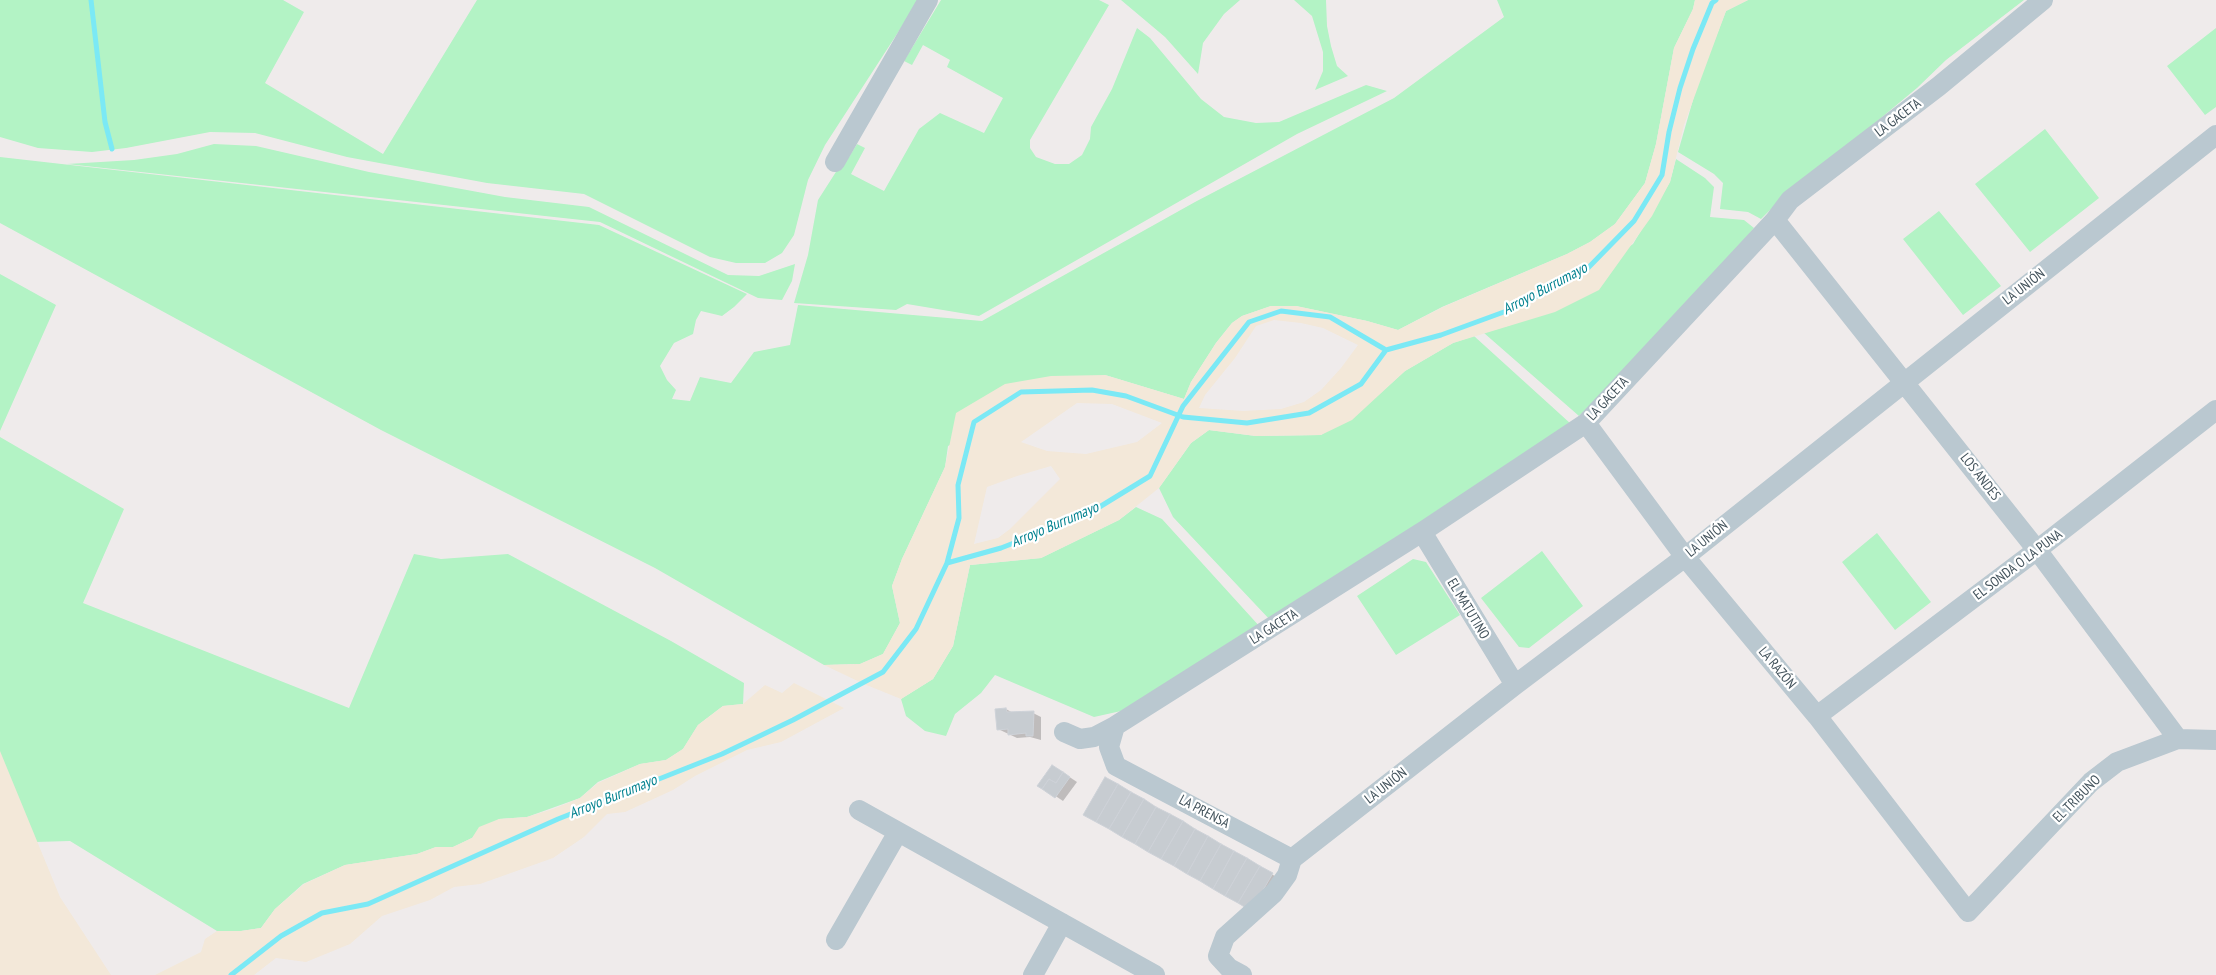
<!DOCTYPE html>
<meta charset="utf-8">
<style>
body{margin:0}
canvas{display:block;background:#efebeb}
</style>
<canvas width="2216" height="975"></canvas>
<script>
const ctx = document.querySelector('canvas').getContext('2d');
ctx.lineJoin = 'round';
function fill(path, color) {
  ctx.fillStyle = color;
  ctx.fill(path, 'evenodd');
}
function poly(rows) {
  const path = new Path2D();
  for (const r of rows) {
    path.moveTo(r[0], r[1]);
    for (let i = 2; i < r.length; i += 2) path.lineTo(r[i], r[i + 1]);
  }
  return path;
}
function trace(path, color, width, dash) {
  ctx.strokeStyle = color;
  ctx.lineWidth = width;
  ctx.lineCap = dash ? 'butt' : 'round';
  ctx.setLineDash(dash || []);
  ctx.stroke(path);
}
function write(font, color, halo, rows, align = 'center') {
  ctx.font = font + ' "PT Sans Narrow",sans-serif';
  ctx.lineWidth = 4.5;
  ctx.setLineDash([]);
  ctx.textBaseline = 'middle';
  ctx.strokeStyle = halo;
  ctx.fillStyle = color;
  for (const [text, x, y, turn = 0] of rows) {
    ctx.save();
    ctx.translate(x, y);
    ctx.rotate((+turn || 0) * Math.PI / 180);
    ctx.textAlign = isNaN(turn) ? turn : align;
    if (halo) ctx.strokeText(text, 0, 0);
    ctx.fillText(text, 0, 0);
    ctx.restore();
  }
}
fill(poly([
 [0,0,283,0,304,12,265,83,383,154,477,0,919,0,825,145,808,180,794,235,782,253,765,263,736,263,710,257,584,194,487,183,347,157,255,133,210,132,126,148,92,152,38,148,0,137],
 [941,0,1099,0,1109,5,1030,140,1030,148,1036,157,1055,164,1069,164,1082,155,1090,139,1091,127,1112,89,1137,28,1150,38,1201,99,1224,117,1256,123,1279,122,1366,85,1387,91,1297,134,979,316,907,304,896,310,794,303,808,255,818,200,841,164,844,165,857,144,865,148,851,174,884,191,919,129,940,113,984,133,1003,98,947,67,950,60,923,45,912,65,904,61],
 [1121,0,1240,0,1224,14,1203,43,1198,74,1165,37],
 [1294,0,1326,0,1327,26,1331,46,1337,66,1348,76,1315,90,1323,71,1323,52,1312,16],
 [1497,0,1695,0,1693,9,1674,48,1656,144,1645,183,1615,224,1590,242,1567,254,1442,307,1398,330,1367,321,1296,306,1271,306,1242,316,1232,323,1216,343,1191,382,1184,399,1105,375,948,446,945,467,902,559,892,586,900,623,883,654,860,664,824,665,655,568,381,430,0,223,0,157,599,225,747,294,734,307,722,316,701,311,696,320,693,334,674,343,660,366,667,380,676,390,672,399,690,401,700,377,731,383,754,352,790,345,798,305,982,321,1195,202,1394,98,1504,17],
 [1748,0,2024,0,1946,60,1917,88,1769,211,1761,219,1748,212,1720,209,1723,183,1714,174,1678,152,1697,86,1726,11],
 [2216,28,2216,107,2205,115,2167,66],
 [2045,129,2099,198,2030,252,1975,184],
 [214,144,256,146,369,172,505,197,589,207,728,275,759,276,795,264,792,281,782,300,758,298,600,222,67,164,134,160,177,154],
 [1676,159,1705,178,1714,187,1710,217,1744,220,1754,228,1694,299,1579,416,1484,333,1517,323,1633,244,1670,182],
 [1939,211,2001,286,1963,315,1903,239],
 [0,274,56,305,0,431],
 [1474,336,1571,424,1271,621,1173,517,1159,488,1191,443,1209,430,1256,436,1321,435,1378,395,1405,371,1453,343],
 [0,437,124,509,83,603,349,708,414,554,441,559,508,554,671,641,744,683,743,704,723,706,698,725,683,749,666,760,640,764,598,782,580,798,527,817,499,819,472,838,453,847,436,847,417,854,345,865,303,884,275,909,261,928,241,931,217,931,70,841,35,842,0,773],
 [1136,507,1162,519,1261,628,1121,711,1094,717,995,675,981,693,955,714,946,736,925,731,906,716,901,699,933,679,953,646,970,565,1041,558,1119,520],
 [1877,533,1931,602,1895,630,1842,562],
 [1542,551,1583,606,1529,648,1519,647,1481,598],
 [1413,559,1426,562,1460,615,1396,655,1357,596]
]), '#b3f3c5');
fill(poly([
 [1695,0,1748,0,1726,11,1684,125,1670,182,1652,216,1599,290,1555,312,1453,343,1405,371,1352,420,1321,435,1256,436,1209,430,1191,443,1159,488,1119,520,1041,558,970,565,953,646,933,679,901,699,864,684,824,665,860,664,883,654,900,623,892,586,902,559,945,467,956,413,1005,384,1051,376,1105,375,1184,399,1191,382,1216,343,1232,323,1242,316,1271,306,1296,306,1367,321,1398,330,1443,307,1567,254,1590,242,1615,224,1645,183,1656,144,1674,48,1693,9],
 [1274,320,1301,323,1323,328,1358,345,1341,368,1321,390,1304,402,1281,409,1243,411,1199,408,1205,395,1235,358,1256,326],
 [1077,403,1112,404,1162,423,1137,442,1086,454,1047,451,1021,442],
 [1051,466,1060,479,1010,529,998,538,974,544,987,487,1017,476],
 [794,683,844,708,781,742,747,750,695,776,673,790,625,812,607,814,584,837,553,858,480,884,454,887,430,900,382,916,350,944,306,962,276,958,254,975,155,975,201,952,205,939,217,931,241,931,261,928,275,909,304,884,345,865,417,854,436,847,453,847,472,838,479,827,499,819,527,817,553,809,580,798,598,783,640,764,666,760,683,749,698,725,723,706,743,704,765,685,782,693],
 [0,751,60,897,111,975,0,975]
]), '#f3e8d9');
fill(poly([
 [1006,709,1013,713,1033,713,1041,717,1041,740,1030,737,1017,738,998,729],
 [1053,766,1077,782,1063,801,1039,785],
 [1105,779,1280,879,1259,914]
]), '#0003');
trace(poly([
 [91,0,105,122,112,149],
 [947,563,959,518,958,485,974,422,1021,392,1092,390,1126,396,1183,417,1247,423,1309,413,1361,384,1386,350],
 [231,975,281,936,322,913,368,904,558,819,722,754,793,720,883,672,916,629,947,563,1001,548,1088,514,1150,476,1183,406,1249,322,1281,311,1330,317,1386,350,1441,335,1512,309,1586,270,1634,221,1662,175,1669,132,1680,88,1693,49,1712,3,1716,0]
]), '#7be9f5', 5);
const building = poly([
 [1006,708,1007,712,1034,711,1033,736,1026,736,1026,733,1008,735,1008,729,997,730,995,709,1006,708],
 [1052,765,1063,772,1056,783,1049,779,1042,789,1037,786,1052,765],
 [1063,772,1070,777,1055,798,1042,789,1049,779,1056,783,1063,772],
 [1105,777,1118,784,1096,822,1083,815,1105,777],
 [1118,784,1131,792,1109,829,1096,822,1118,784],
 [1131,792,1144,799,1122,837,1109,829,1131,792],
 [1144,799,1156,807,1135,844,1122,837,1144,799],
 [1156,807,1170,814,1148,852,1135,844,1156,807],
 [1170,814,1183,821,1161,859,1148,852,1170,814],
 [1183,821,1195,829,1174,866,1161,859,1183,821],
 [1195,829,1208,836,1187,874,1174,866,1195,829],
 [1208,836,1221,844,1200,881,1187,874,1208,836],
 [1221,844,1234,851,1213,889,1200,881,1221,844],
 [1234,851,1247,858,1225,896,1213,889,1234,851],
 [1247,858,1260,866,1238,903,1225,896,1247,858],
 [1260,866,1273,873,1251,911,1238,903,1260,866]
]);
fill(building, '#c7ccd1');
trace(building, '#ced2d8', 1);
trace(poly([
 [835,162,928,0],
 [1775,220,2037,550,2178,739],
 [1586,423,1685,557,1817,716,1968,912,2091,782,2117,762,2178,739,2216,740],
 [1422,532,1515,685],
 [1817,716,2037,550,2216,410],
 [1115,726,1109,747,1116,766,1292,859],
 [1064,732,1080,739,1094,737,1115,726,1422,532,1586,423,1775,220,1790,200,1939,86,2043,0],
 [859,810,1155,975],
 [836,940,898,832],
 [1033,975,1062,923],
 [1242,975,1229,968,1218,956,1225,937,1274,893,1287,875,1292,859,1515,685,1685,557,2216,135]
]), '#bac8d0', 20);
write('14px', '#42525b', '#fff', [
 ["LA GACETA",1898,118,-37],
 ["LA UNIÓN",2024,287,-38],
 ["LA GACETA",1608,399,-47],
 ["LOS ANDES",1980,477,52],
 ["LA UNIÓN",1707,539,-39],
 ["EL SONDA O LA PUNA",2018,565,-37],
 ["EL MATUTINO",1468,609,59],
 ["LA GACETA",1274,627,-32],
 ["LA RAZÓN",1777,668,50],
 ["LA UNIÓN",1386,786,-38],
 ["EL TRIBUNO",2077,799,-45],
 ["LA PRENSA",1204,812,28]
]);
write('italic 15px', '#038290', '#fff', [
 ["Arroyo Burrumayo",1545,289,-28],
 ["Arroyo Burrumayo",1055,525,-23],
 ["Arroyo Burrumayo",613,797,-22]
]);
</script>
